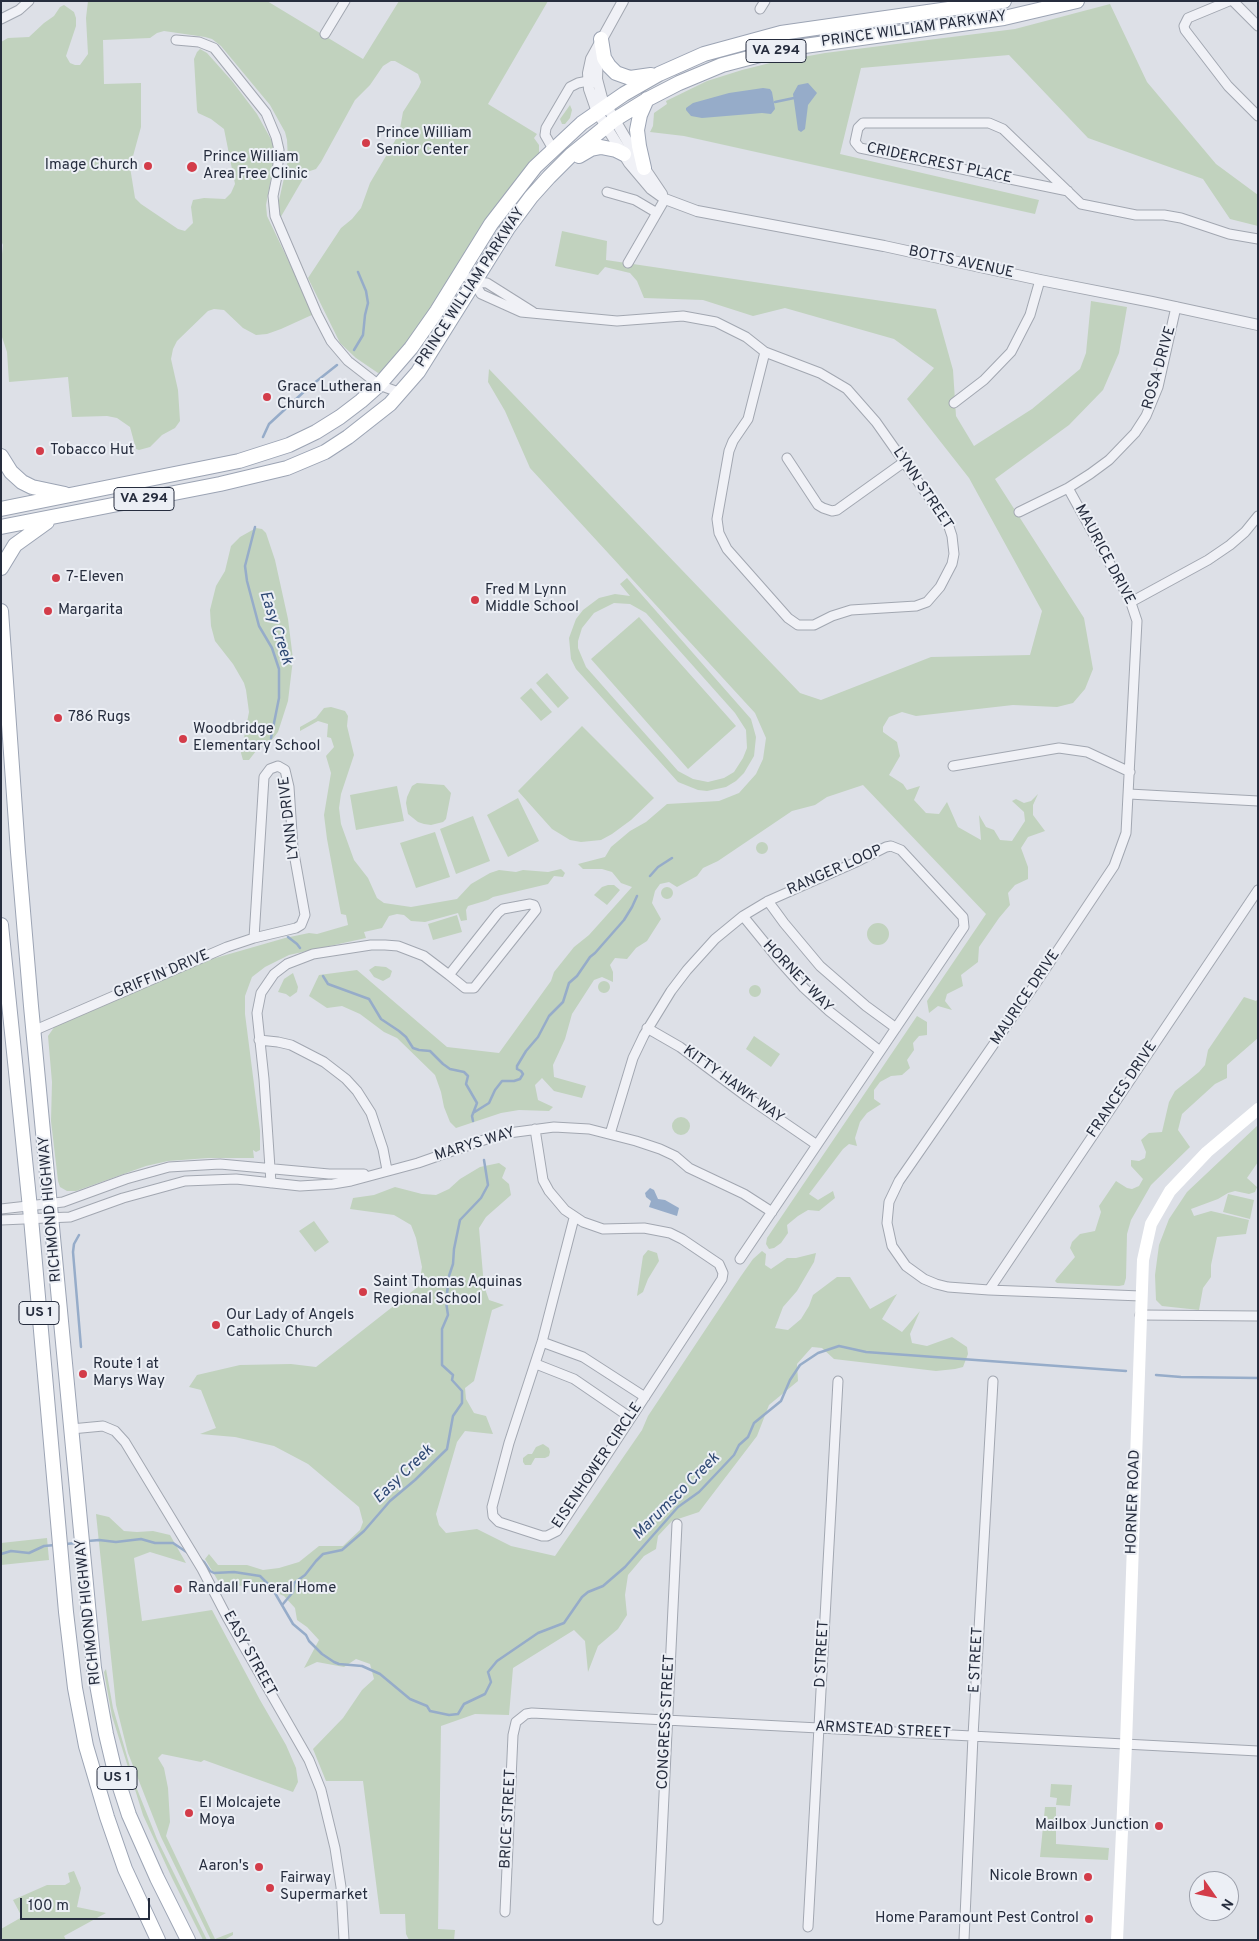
<!DOCTYPE html>
<style>
body{margin:0}
#map{position:relative;width:1259px;height:1941px;overflow:hidden;background:#dde0e7;font-family:Overpass,sans-serif}
canvas{display:block}
.frame{position:absolute;inset:0;border:2px solid #262d3e;pointer-events:none}
.north{position:absolute;left:1189px;top:1871px;width:50px;height:50px;box-sizing:border-box;background:#eceff5;border:1px solid #9da1ac;border-radius:50%;rotate:123deg;font-size:14px;font-weight:700;line-height:20px;text-align:center;color:#262d3e}
.north::after{content:'';display:block;margin:auto;width:18px;height:22px;background:#d33c49;clip-path:polygon(50% 0,100% 100%,50% 72%,0 100%)}
.scale{position:absolute;left:20px;top:1898px;width:130px;height:22px;box-sizing:border-box;border:2px solid #262d3e;border-top:0;padding-left:6px;font-size:15px;line-height:18px;white-space:nowrap;color:#262d3e;-webkit-text-stroke:4px #eceff5;paint-order:stroke}
</style>
<div id="map">
<canvas width="1259" height="1941"></canvas>
<div class="frame"></div>
<div class="north">N</div>
<div class="scale">100 m</div>
</div>
<script>
const ctx = document.querySelector('canvas').getContext('2d');
ctx.lineJoin = 'round';
function fill(path, color) {
  ctx.fillStyle = color;
  ctx.fill(path, 'evenodd');
}
function poly(rows) {
  const path = new Path2D();
  for (const r of rows) {
    if (r.length === 3) {
      path.moveTo(r[0] + r[2], r[1]);
      path.arc(r[0], r[1], r[2], 0, 2 * Math.PI);
      continue;
    }
    path.moveTo(r[0], r[1]);
    for (let i = 2; i < r.length; i += 2) path.lineTo(r[i], r[i + 1]);
  }
  return path;
}
function trace(path, color, width, dash) {
  ctx.strokeStyle = color;
  ctx.lineWidth = width;
  ctx.lineCap = dash ? 'butt' : 'round';
  ctx.setLineDash(dash || []);
  ctx.stroke(path);
}
function write(font, color, halo, rows, align = 'center') {
  ctx.font = font + ' Overpass,sans-serif';
  ctx.lineWidth = 4;
  ctx.setLineDash([]);
  ctx.textBaseline = 'middle';
  ctx.strokeStyle = halo;
  ctx.fillStyle = color;
  for (const [text, x, y, turn = 0] of rows) {
    ctx.save();
    ctx.translate(x, y);
    ctx.rotate((+turn || 0) * Math.PI / 180);
    ctx.textAlign = isNaN(turn) ? turn : align;
    if (halo) ctx.strokeText(text, 0, 0);
    ctx.fillText(text, 0, 0);
    ctx.restore();
  }
}
fill(poly([
 [88,1,267,1,363,59,399,1,548,1,488,104,537,134,534,138,539,145,539,153,416,333,382,372,378,373,356,358,340,343,308,278,341,228,352,219,361,208,370,183,399,134,403,112,419,87,421,82,418,74,395,61,391,61,383,66,370,85,355,100,321,162,316,169,307,172,279,220,278,205,288,160,287,140,285,132,270,105,221,46,212,39,205,37,164,31,157,33,150,38,103,40,104,84,141,83,141,127,130,167,135,198,141,204,178,229,185,231,193,223,191,207,193,200,204,198,225,199,231,193,235,184,224,129,211,119,198,113,197,110,194,59,197,52,200,49,207,53,232,81,257,114,273,143,274,162,266,205,267,216,314,314,281,329,267,334,256,335,243,328,224,310,214,309,208,311,177,341,173,349,171,359,178,390,180,421,175,428,162,435,150,447,139,450,136,449,130,427,117,418,107,416,72,417,68,377,9,382,7,352,1,334,1,263,3,245,1,241,1,42,8,38,29,37,44,23,54,16,60,7,64,5,74,12,76,18,76,26,66,56,70,63,75,65,80,65,88,54,86,18],
 [1110,4,1147,82,1216,164,1258,195,1258,226,1230,219,1203,179,1088,138,1009,55,861,68,840,154,1039,200,1035,214,684,136,650,132,653,126,654,113,667,104,666,101,707,81,742,70,770,63,825,53,1015,29],
 [570,105,572,110,570,118,565,124,562,124,560,119],
 [562,231,607,241,606,260,936,309,953,370,956,416,974,446,1032,409,1080,369,1086,353,1091,301,1127,307,1119,353,1103,390,1069,425,995,479,1084,618,1093,669,1085,689,1073,703,1057,707,1013,705,916,716,902,712,889,717,883,727,883,732,897,742,900,756,889,775,903,784,907,790,920,786,914,800,926,813,939,814,947,802,958,827,981,840,979,815,986,827,994,830,1000,840,1012,841,1025,821,1024,812,1012,801,1016,799,1024,803,1031,801,1038,794,1033,805,1033,815,1045,831,1028,837,1021,848,1028,867,1028,879,1015,885,1008,893,1010,905,999,918,979,947,978,962,961,975,963,986,947,994,945,1001,952,1010,938,1006,929,1013,927,1001,986,914,863,785,827,797,815,805,792,811,718,861,703,868,697,876,677,887,669,882,660,884,655,891,652,903,661,919,647,941,636,948,627,959,615,958,610,965,613,972,613,982,602,977,594,980,572,1014,565,1039,553,1065,554,1077,586,1086,582,1098,554,1091,542,1078,535,1085,538,1100,553,1107,549,1111,519,1110,501,1113,456,1128,450,1122,444,1107,441,1092,435,1075,397,1038,384,1032,360,1014,342,1006,327,1008,309,996,319,975,357,970,447,1047,499,1053,551,981,554,972,574,947,589,935,632,887,621,883,612,872,602,869,583,869,578,864,605,857,611,847,630,831,646,822,667,804,719,801,739,793,756,774,763,759,766,738,755,713,530,468,505,411,488,382,489,369,800,693,821,700,931,657,1030,655,1042,611,969,478,907,399,934,368,894,339,785,308,753,316,703,300,644,298,637,281,630,273,605,267,598,275,555,266],
 [256,528,262,529,266,533,275,560,288,619,293,659,288,701,278,732,271,741,256,751,249,760,243,760,241,753,249,712,246,690,244,683,233,664,215,641,211,626,210,610,216,586,225,571,231,546,240,537],
 [627,578,751,719,756,737,754,756,744,773,736,781,726,787,707,791,698,790,678,782,576,669,571,659,569,638,576,619,583,610,599,598,615,594,630,596,620,584],
 [614,603,630,604,646,613,735,713,746,730,747,748,743,758,734,772,724,778,708,782,693,779,678,771,586,667,578,648,578,641,582,628,594,613],
 [639,617,736,726,688,769,591,659],
 [547,673,569,698,558,708,536,683],
 [531,688,552,712,541,721,520,698],
 [331,707,345,711,348,716,347,726,354,755,341,794,339,808,341,824,354,860,368,878,377,898,384,903,411,907,457,899,471,884,490,873,499,870,516,872,523,870,548,872,561,869,565,873,563,877,554,876,548,884,493,897,488,900,468,906,466,910,467,920,461,921,458,913,425,922,411,921,404,915,397,914,389,916,382,928,364,932,366,938,289,955,265,967,252,977,245,996,245,1014,260,1131,260,1150,256,1152,253,1150,254,1158,208,1158,168,1161,146,1166,76,1191,67,1191,60,1187,58,1181,51,1121,52,1082,48,1036,55,1026,198,963,285,938,309,933,317,934,348,925,346,915,341,914,327,839,324,815,331,773,326,756,334,747,331,738,327,737,328,724,318,721,300,731,300,727,316,718,324,708],
 [582,726,654,798,631,820,612,834,601,840,581,842,570,840,552,829,518,791],
 [417,783,444,785,451,793,446,819,443,822,431,825,424,824,418,822,408,814,406,803,407,797,412,786],
 [397,786,404,821,356,830,350,795],
 [518,798,539,841,508,857,487,815],
 [473,816,490,861,456,874,440,829],
 [435,832,450,877,416,888,400,843],
 [762,848,6],
 [608,885,614,885,620,890,607,905,594,895,602,887],
 [667,893,6],
 [457,915,462,932,433,940,428,924],
 [878,934,11],
 [375,966,386,967,392,971,390,977,383,981,374,977,369,970],
 [293,973,298,987,297,992,290,997,286,994,278,992,284,979],
 [604,987,6],
 [755,991,6],
 [1244,997,1256,1001,1258,999,1258,1038,1227,1065,1227,1078,1215,1084,1182,1114,1178,1130,1190,1147,1151,1185,1131,1220,1127,1234,1126,1278,1124,1285,1119,1286,1057,1283,1055,1281,1057,1278,1075,1257,1070,1248,1072,1242,1080,1234,1095,1231,1101,1212,1099,1206,1116,1181,1127,1188,1132,1189,1139,1186,1143,1179,1131,1166,1131,1160,1139,1161,1145,1158,1146,1152,1141,1140,1149,1133,1162,1132,1169,1102,1175,1091,1199,1072,1205,1065,1208,1050],
 [917,1016,927,1022,927,1035,919,1036,913,1043,914,1050,907,1060,910,1068,902,1075,891,1076,880,1082,874,1090,874,1099,881,1104,867,1113,860,1122,855,1138,857,1146,849,1144,843,1149,809,1194,818,1200,833,1191,835,1198,819,1211,808,1210,798,1216,787,1225,788,1233,781,1243,774,1248,769,1249,766,1244,767,1238],
 [754,1036,780,1054,771,1067,746,1049],
 [681,1126,9],
 [1258,1125,1258,1162,1247,1178,1257,1187,1255,1192,1249,1194,1235,1191,1228,1193,1218,1199,1191,1209,1194,1216,1211,1211,1249,1220,1246,1234,1217,1237,1211,1265,1211,1277,1203,1288,1199,1310,1162,1306,1156,1300,1155,1275,1159,1245,1169,1219,1187,1192],
 [499,1163,506,1168,502,1178,509,1184,511,1195,486,1217,479,1228,484,1286,489,1300,504,1305,492,1310,474,1381,465,1388,466,1399,474,1413,486,1416,493,1434,465,1431,457,1442,436,1514,439,1525,446,1533,477,1529,511,1546,555,1556,642,1430,648,1416,741,1276,753,1259,762,1251,766,1254,765,1265,771,1269,787,1258,796,1258,816,1253,814,1262,797,1291,783,1307,775,1328,788,1330,801,1319,809,1306,813,1295,837,1277,850,1277,870,1309,897,1294,882,1319,902,1332,920,1311,910,1334,912,1343,927,1346,952,1337,967,1347,968,1354,963,1367,955,1369,936,1371,834,1359,822,1348,812,1347,797,1364,798,1381,769,1405,757,1436,699,1512,672,1521,658,1536,656,1549,644,1556,628,1575,625,1595,627,1615,618,1629,598,1646,588,1672,585,1641,574,1630,513,1668,509,1715,475,1714,441,1726,438,1929,455,1930,454,1940,409,1940,406,1934,405,1914,380,1914,363,1781,326,1781,313,1749,343,1718,362,1690,374,1679,370,1664,356,1659,344,1667,317,1662,304,1668,319,1640,307,1627,297,1620,295,1608,284,1596,266,1588,220,1584,205,1559,209,1554,218,1565,247,1565,263,1570,279,1568,299,1562,319,1546,343,1546,360,1530,363,1522,359,1507,308,1464,274,1446,235,1437,200,1434,216,1428,201,1390,189,1387,197,1375,240,1365,291,1364,316,1367,419,1286,422,1267,416,1238,411,1225,394,1215,350,1209,353,1198,374,1195,395,1187,422,1194,436,1195,449,1189,460,1179,480,1167],
 [1228,1194,1254,1200,1250,1219,1223,1212],
 [314,1221,329,1242,315,1252,299,1231],
 [648,1250,657,1253,659,1261,648,1279,643,1292,637,1296,643,1256],
 [543,1444,549,1448,550,1452,549,1456,545,1458,535,1458,531,1465,525,1465,523,1462,523,1458,528,1454,532,1454,536,1447],
 [96,1514,109,1517,124,1531,137,1532,153,1531,170,1535,186,1563,150,1552,134,1558,142,1621,212,1610,260,1700,286,1745,296,1768,298,1782,293,1792,204,1760,201,1762,162,1754,158,1758,164,1768,168,1788,170,1822,166,1836,215,1939,233,1932,233,1935,224,1940,211,1940,161,1837,128,1753,116,1705],
 [47,1538,49,1560,1,1565,1,1543],
 [106,1669,113,1708,135,1784,157,1839,207,1940,203,1940,172,1878,143,1815,112,1716,104,1672],
 [1051,1784,1072,1785,1070,1806,1056,1805,1057,1798,1050,1797],
 [1045,1807,1056,1807,1056,1844,1109,1848,1108,1860,1040,1857],
 [74,1871,81,1888,77,1907,106,1913,64,1936,66,1940,1,1940,1,1929,22,1917,13,1900,47,1885,65,1885,70,1882,68,1873]
]), '#c1d2be');
fill(poly([
 [808,83,817,93,808,105,805,129,801,132,798,130,793,94,798,85],
 [763,88,770,89,772,92,775,109,771,114,762,113,702,118,691,116,686,110,686,108,693,103,729,93],
 [650,1188,654,1190,658,1199,665,1200,679,1208,677,1216,649,1207,651,1201,646,1197,645,1193]
]), '#96acc9');
trace(poly([
 [775,102,794,98],
 [354,350,363,335,365,315,368,303,366,291,358,272],
 [263,437,269,424,308,388,337,365],
 [255,527,245,566,247,581,259,626,272,648,279,669,279,698,271,738],
 [650,876,658,867,672,858],
 [288,937,297,944,300,948],
 [323,976,328,984,369,999,381,1019,399,1031,406,1037,413,1048,419,1050,430,1051,443,1064,450,1069,464,1072,468,1076,466,1084,477,1103,472,1116,473,1121],
 [473,1113,489,1103,495,1090,502,1081,514,1081,520,1079,523,1074,521,1071,517,1069,517,1066,526,1051,538,1037,549,1016,563,1002,569,983,577,976,590,957,595,953,624,920,632,907,637,896],
 [79,1235,74,1244,73,1252,81,1347],
 [1156,1375,1181,1377,1258,1378],
 [88,1541,99,1540,116,1542,141,1539,155,1543,173,1543,188,1553],
 [65,1544,77,1543],
 [1,1554,11,1551,29,1553,44,1546,55,1545],
 [200,1559,204,1562,210,1571,214,1573,234,1572,260,1576,272,1588,293,1624,306,1635,309,1641,322,1654,334,1662,339,1664,362,1666,380,1674,410,1699,427,1706,430,1711,449,1715,458,1714,464,1704,485,1694,491,1682,488,1672,497,1661,538,1633,564,1623,582,1597,588,1592,603,1586,625,1567,678,1507,699,1492,734,1455,739,1445,748,1437,754,1423,781,1401,790,1380,800,1365,818,1353,839,1346,866,1352,1126,1371],
 [283,1604,293,1592,294,1583,305,1575,316,1561,323,1554,342,1550,364,1531,390,1501,415,1480,447,1449,453,1416,462,1403,462,1391,452,1380,453,1375,442,1365,442,1329,448,1315,446,1302,449,1276,453,1264,454,1249,460,1220,481,1198,488,1185,484,1160]
]), '#96acc9', 2.5);
const minor = poly([
 [1229,1,1188,18,1184,26,1185,30,1228,86,1258,116],
 [1233,1,1258,26],
 [760,9,765,1],
 [1,19,19,10,29,1],
 [325,34,345,1],
 [176,40,199,42,214,48,266,113,276,137,279,150,277,176,273,196,275,216,317,314,331,341,348,361,379,385,401,393],
 [553,149,545,135,546,128,570,87,578,83,588,81],
 [1068,191,860,148,855,142,858,128,863,123,989,123,1003,129,1081,204,1136,215,1164,215,1181,218,1229,234,1258,239],
 [607,192,635,200,657,213],
 [628,263,665,199],
 [460,273,474,282,481,294,521,312,617,321,683,316,716,322,746,337,765,352,820,373,847,389,876,422,933,503,949,527,952,536,954,554,952,564,940,587,927,602,916,606,851,610,832,616,814,625,798,625,788,618,727,549,719,533,717,519,729,451,733,441,748,419,765,352],
 [474,282,487,283,533,312],
 [954,403,984,380,1011,352,1030,315,1040,280],
 [787,458,818,505,823,508,832,511,837,510,904,462],
 [1068,488,1130,600,1137,621,1126,833,1114,866,1034,986,899,1181,889,1202,887,1223,892,1246,906,1266,924,1279,936,1284,948,1287,989,1290,1141,1296],
 [1019,512,1068,488,1090,474,1109,460,1135,433,1146,416,1158,387,1176,307],
 [1131,602,1208,560,1230,545,1245,532,1258,516],
 [953,766,1059,748,1087,752,1130,772],
 [1129,794,1258,801],
 [768,901,784,923,820,966,866,1006,896,1028],
 [530,904,534,905,536,910,474,988,465,988,449,975,498,913,503,909,530,904],
 [743,916,778,959,804,988,829,1011,880,1051],
 [647,1028,680,1047,747,1097,817,1145],
 [33,1031,227,947,254,938,296,928,301,925,305,915,293,848,289,787,285,770,278,766,270,769,264,777,254,938],
 [259,1040,278,1042,291,1045,324,1062,346,1079,357,1091,371,1113,383,1149,387,1170],
 [535,1129,543,1180,549,1191,565,1210,583,1222,603,1229,644,1228,670,1233,682,1239,719,1264,723,1273,722,1279,557,1531,547,1536,542,1536,499,1522,493,1516,492,1507,509,1443,542,1342,574,1218],
 [610,1134,633,1058,644,1035,671,991,687,970,715,939,743,916,768,901,854,863,886,847,891,846,901,850,963,917,964,927,740,1259],
 [271,1183,264,1079,257,1013,261,993,274,974,287,964,313,954,371,945,385,945,398,946,424,956,449,975],
 [1,1209,63,1202,126,1179,169,1167,220,1164,329,1174,364,1174],
 [1,1220,70,1217,123,1198,185,1181,236,1179,300,1186,333,1184,351,1181,418,1163,501,1134,554,1127,589,1129,636,1141,660,1149,675,1156,689,1168,744,1194,772,1212],
 [989,1290,1258,890],
 [1140,1315,1258,1316],
 [542,1342,583,1357,645,1397],
 [536,1364,574,1379,631,1418],
 [71,1429,103,1426,115,1431,125,1442,202,1569,227,1617,309,1760,321,1790,335,1848,341,1887,344,1940],
 [505,1912,513,1735,516,1722,526,1714,532,1713,1258,1751],
 [658,1920,677,1524],
 [808,1927,838,1381],
 [964,1940,973,1736,993,1381]
]);
const tertiary = poly([
 [623,1,591,59,588,73,589,89,597,112,629,163,651,189,665,199,697,211,884,246,1040,280,1152,302,1258,325],
 [598,51,597,79,602,98,633,151,662,194]
]);
const primary = poly([
 [601,39,604,58,609,66,616,73,630,78,651,75],
 [579,156,591,149,601,147,616,150,624,154],
 [644,168,639,146,637,130,640,115,647,99],
 [1,456,11,472,22,482,32,487,65,494],
 [1,509,239,461,289,445,316,432,340,417,361,401,379,385,411,348,437,311,491,224,535,167,582,123,624,94,659,74,704,54,781,33,1004,1],
 [1,527,220,484,287,468,325,452,348,437,390,404,418,372,508,228,531,197,549,177,571,155,614,120,648,99,679,83,722,65,783,49,1004,18,1077,1],
 [1,568,15,545,47,522],
 [1,611,18,852,31,1006,94,1668,106,1734,115,1772,129,1815,157,1878,188,1940],
 [1,925,31,1218,66,1612,75,1688,86,1746,107,1817,125,1869,158,1940]
]);
trace(minor, '#a2a7b1', 11);
trace(tertiary, '#a2a7b1', 12);
trace(primary, '#9ca4b4', 16);
trace(minor, '#f0f1f6', 9);
trace(tertiary, '#f0f1f6', 10);
trace(poly([
 [1117,1940,1126,1744,1143,1260,1151,1224,1170,1191,1207,1152,1258,1109]
]), '#fff', 12);
trace(primary, '#fff', 14);
for (const [x, y, r, color] of [
 [366,143,5,"#d33c49"],
 [148,166,5,"#d33c49"],
 [192,167,6,"#d33c49"],
 [267,397,5,"#d33c49"],
 [40,451,5,"#d33c49"],
 [56,578,5,"#d33c49"],
 [475,600,5,"#d33c49"],
 [48,611,5,"#d33c49"],
 [58,718,5,"#d33c49"],
 [183,739,5,"#d33c49"],
 [363,1292,5,"#d33c49"],
 [216,1325,5,"#d33c49"],
 [83,1374,5,"#d33c49"],
 [178,1589,5,"#d33c49"],
 [189,1813,5,"#d33c49"],
 [1159,1826,5,"#d33c49"],
 [259,1867,5,"#d33c49"],
 [1088,1877,5,"#d33c49"],
 [270,1888,5,"#d33c49"],
 [1089,1919,5,"#d33c49"]
]) {
  const dot = new Path2D();
  dot.arc(x, y, r, 0, 2 * Math.PI);
  ctx.fillStyle = color;
  ctx.fill(dot);
  trace(dot, '#eceff5', 2);
}
for (const [x, y, w] of [
 [776,51,60],
 [144,499,60],
 [39,1313,40],
 [117,1778,40]
]) {
  const box = new Path2D();
  box.roundRect(x - w / 2, y - 11.5, w, 23, 4);
  ctx.fillStyle = '#eceff5';
  ctx.fill(box);
  trace(box, '#262d3e', 1);
}
write('bold 14px', '#262d3e', null, [
 ["VA 294",776,51],
 ["VA 294",144,499],
 ["US 1",39,1313],
 ["US 1",117,1778]
]);
write('15px', '#262d3e', '#eceff5', [
 ["PRINCE WILLIAM PARKWAY",914,30,-8],
 ["CRIDERCREST PLACE",939,164,12],
 ["BOTTS AVENUE",961,263,12],
 ["PRINCE WILLIAM PARKWAY",471,288,-57],
 ["ROSA DRIVE",1160,368,-74],
 ["LYNN STREET",922,489,56],
 ["MAURICE DRIVE",1104,555,62],
 ["LYNN DRIVE",290,818,-97],
 ["RANGER LOOP",835,871,-24],
 ["GRIFFIN DRIVE",162,975,-23],
 ["HORNET WAY",797,977,46],
 ["MAURICE DRIVE",1026,998,-56],
 ["KITTY HAWK WAY",733,1085,36],
 ["FRANCES DRIVE",1123,1090,-56],
 ["MARYS WAY",475,1145,-17],
 ["RICHMOND HIGHWAY",51,1209,-95],
 ["EISENHOWER CIRCLE",598,1466,-56],
 ["HORNER ROAD",1134,1502,-88],
 ["RICHMOND HIGHWAY",89,1612,-96],
 ["EASY STREET",249,1654,61],
 ["D STREET",823,1654,-87],
 ["E STREET",977,1660,-87],
 ["CONGRESS STREET",667,1722,-87],
 ["ARMSTEAD STREET",883,1731,3],
 ["BRICE STREET",509,1819,-87]
]);
write('15px', '#262d3e', '#eceff5', [
 ["Prince William",376,134],
 ["Senior Center",376,151],
 ["Prince William",203,158],
 ["Area Free Clinic",203,175],
 ["Image Church",138,166,"right"],
 ["Grace Lutheran",277,388],
 ["Church",277,405],
 ["Tobacco Hut",50,451],
 ["7-Eleven",66,578],
 ["Fred M Lynn",485,591],
 ["Middle School",485,608],
 ["Margarita",58,611],
 ["786 Rugs",68,718],
 ["Woodbridge",193,730],
 ["Elementary School",193,747],
 ["Saint Thomas Aquinas",373,1283],
 ["Regional School",373,1300],
 ["Our Lady of Angels",226,1316],
 ["Catholic Church",226,1333],
 ["Route 1 at",93,1365],
 ["Marys Way",93,1382],
 ["Randall Funeral Home",188,1589],
 ["El Molcajete",199,1804],
 ["Moya",199,1821],
 ["Mailbox Junction",1149,1826,"right"],
 ["Aaron's",249,1867,"right"],
 ["Nicole Brown",1078,1877,"right"],
 ["Fairway",280,1879],
 ["Supermarket",280,1896],
 ["Home Paramount Pest Control",1079,1919,"right"]
], 'left');
write('italic 16px', '#2f4974', '#eceff5', [
 ["Easy Creek",275,628,72],
 ["Easy Creek",404,1475,-44],
 ["Marumsco Creek",677,1497,-45]
]);
</script>
